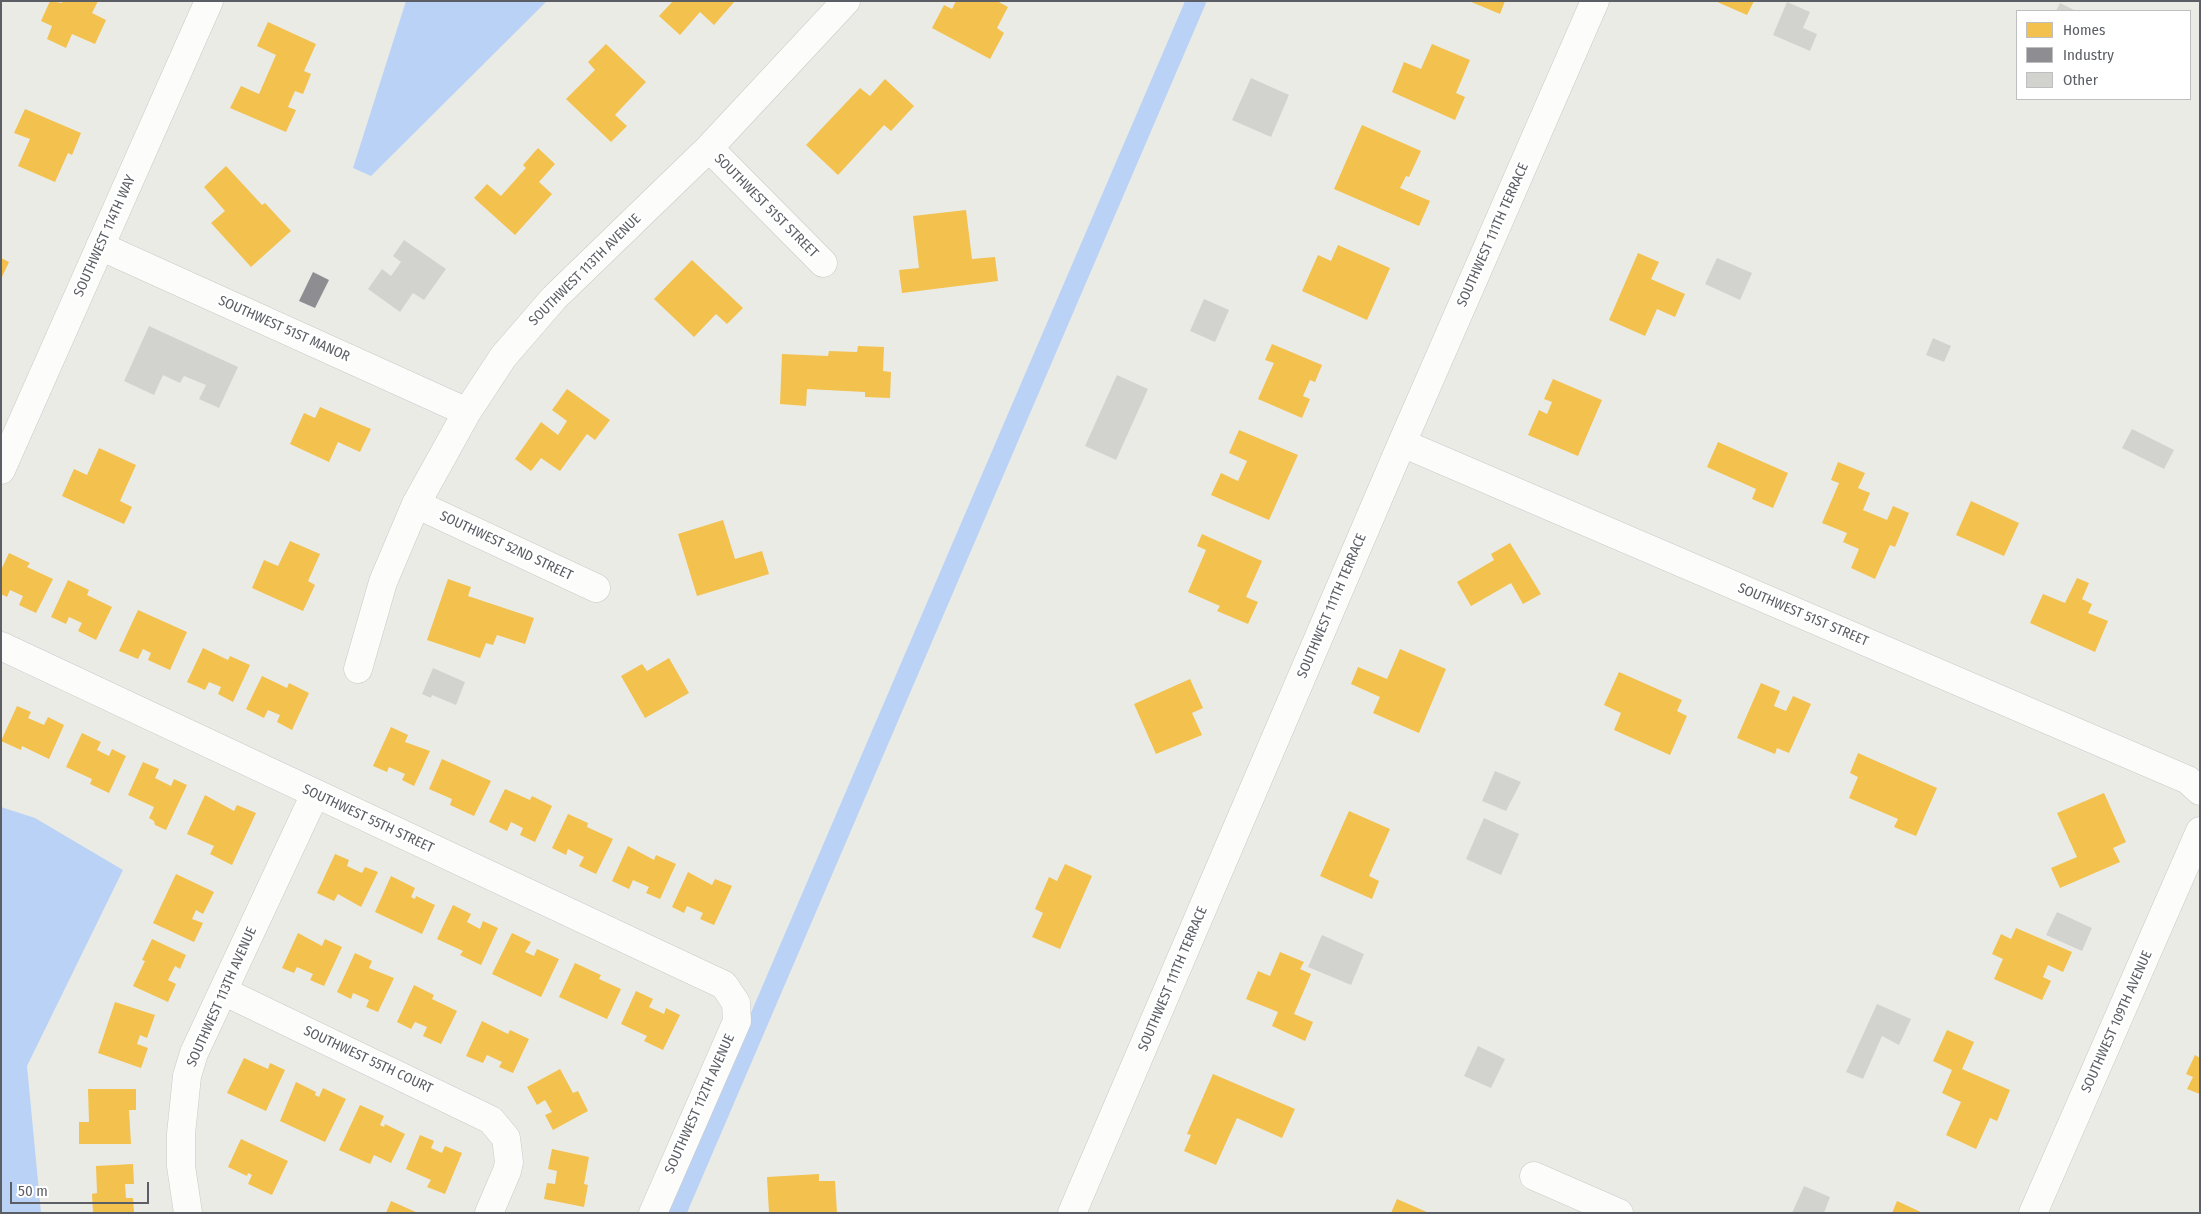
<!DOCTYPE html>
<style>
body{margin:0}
#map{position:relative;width:2201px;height:1214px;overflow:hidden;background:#ebebe6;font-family:"Fira Sans Condensed",sans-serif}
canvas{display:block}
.frame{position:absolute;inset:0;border:2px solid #5b5e64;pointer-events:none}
.legend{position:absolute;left:2016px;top:10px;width:175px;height:90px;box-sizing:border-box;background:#fff;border:1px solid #bdbfc1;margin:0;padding:6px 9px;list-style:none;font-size:15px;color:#5b5e64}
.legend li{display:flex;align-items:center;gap:10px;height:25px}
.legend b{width:25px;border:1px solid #bdbfc1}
.scale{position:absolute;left:10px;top:1182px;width:139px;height:22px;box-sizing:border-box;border:2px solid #5b5e64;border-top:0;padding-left:6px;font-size:15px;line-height:18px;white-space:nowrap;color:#5b5e64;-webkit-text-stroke:4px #fff;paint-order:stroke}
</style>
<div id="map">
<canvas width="2201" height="1214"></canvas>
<div class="frame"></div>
<ul class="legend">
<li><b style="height:14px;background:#f2c14e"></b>Homes</li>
<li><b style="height:14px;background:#8d8d92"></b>Industry</li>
<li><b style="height:14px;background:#d2d2cf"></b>Other</li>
</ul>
<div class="scale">50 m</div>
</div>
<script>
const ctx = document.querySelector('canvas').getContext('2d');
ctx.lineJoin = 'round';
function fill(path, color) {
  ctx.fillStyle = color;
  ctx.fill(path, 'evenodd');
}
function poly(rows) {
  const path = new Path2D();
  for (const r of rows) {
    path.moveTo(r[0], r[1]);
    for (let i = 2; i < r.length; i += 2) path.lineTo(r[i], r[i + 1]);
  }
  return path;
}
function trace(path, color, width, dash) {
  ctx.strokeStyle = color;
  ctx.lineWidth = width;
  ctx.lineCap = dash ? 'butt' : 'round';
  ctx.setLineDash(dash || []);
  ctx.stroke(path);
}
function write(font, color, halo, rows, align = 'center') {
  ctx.font = font + ' "Fira Sans Condensed",sans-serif';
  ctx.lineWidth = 5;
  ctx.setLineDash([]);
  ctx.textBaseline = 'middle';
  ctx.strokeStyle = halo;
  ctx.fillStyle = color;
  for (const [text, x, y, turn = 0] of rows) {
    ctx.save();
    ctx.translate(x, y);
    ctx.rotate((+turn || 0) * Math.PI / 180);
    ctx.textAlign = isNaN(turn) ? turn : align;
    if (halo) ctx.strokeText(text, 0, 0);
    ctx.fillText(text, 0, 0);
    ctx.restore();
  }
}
fill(poly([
 [406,1,547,1,371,176,353,168],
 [1,807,35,818,123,870,27,1066,41,1213,1,1213]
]), '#b9d2f6');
fill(poly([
 [50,1,62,3,63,1,98,1,92,13,106,20,95,44,72,34,66,48,47,39,52,26,41,21],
 [673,1,735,1,714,25,700,12,680,35,659,16],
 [956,1,997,1,1008,7,997,28,1004,33,990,59,932,28,944,5,952,9],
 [1469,1,1505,1,1500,14],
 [1715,1,1754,1,1747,15],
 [268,22,316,44,304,71,311,74,303,94,295,91,288,107,296,110,286,132,230,108,241,86,259,94,276,55,257,46],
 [606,44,646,82,615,115,627,126,611,142,566,99,595,70,588,62],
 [1432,44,1470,60,1456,93,1465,97,1455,120,1392,92,1404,62,1421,69],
 [885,79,914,106,891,131,884,125,838,175,806,145,860,88,870,96],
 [25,109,81,133,72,155,68,153,55,182,18,166,30,139,14,133],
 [1362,125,1421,151,1409,177,1406,176,1400,188,1430,201,1419,226,1334,189],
 [538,148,555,164,539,182,552,194,515,235,474,198,487,184,501,196,526,168,523,165],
 [226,166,262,205,265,203,291,231,251,267,211,223,225,211,204,187],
 [966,210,972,259,995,257,998,281,902,293,899,270,919,268,913,216],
 [1338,245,1390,268,1367,320,1302,291,1318,255,1331,261],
 [1638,253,1659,262,1651,279,1685,294,1675,317,1657,309,1645,336,1609,320],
 [1,258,9,262,1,279],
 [692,260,743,308,727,324,716,314,694,337,654,299],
 [1272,344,1322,365,1315,382,1310,380,1303,396,1310,399,1302,418,1258,399,1274,363,1265,360],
 [858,346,884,347,883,371,891,372,890,398,865,397,865,392,807,389,806,406,780,404,782,354,828,356,829,351,857,352],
 [1553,379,1602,400,1578,456,1528,435,1539,410,1547,414,1552,402,1544,399],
 [567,389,610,420,595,440,587,434,560,471,541,458,531,471,515,459,541,422,558,435,567,421,552,410],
 [320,407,371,429,360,452,338,442,329,462,290,444,304,413,315,418],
 [1239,430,1298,455,1269,520,1211,495,1221,473,1238,481,1247,461,1229,453],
 [1718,442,1788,473,1773,508,1752,499,1756,489,1707,467],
 [99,448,136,465,120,501,132,507,124,524,62,496,74,469,87,475],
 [1838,462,1865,473,1858,488,1870,493,1863,510,1887,520,1893,506,1909,513,1895,547,1890,545,1875,579,1851,568,1859,549,1843,542,1847,533,1822,523,1839,483,1831,480],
 [1971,501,2019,523,2004,556,1956,535],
 [723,520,735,559,762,551,769,574,697,596,678,534],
 [1202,534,1262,561,1246,597,1258,602,1248,624,1217,611,1220,606,1188,592,1206,550,1197,546],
 [290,541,320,554,308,581,315,585,303,611,252,588,264,560,278,566],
 [1510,543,1541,594,1523,604,1511,583,1471,606,1457,582,1494,560,1491,554],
 [9,553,30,563,27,567,53,579,36,613,19,605,23,596,10,590,7,597,1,594,1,570],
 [2077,578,2089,583,2082,599,2092,604,2088,613,2108,621,2095,652,2030,623,2043,594,2065,603],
 [448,579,471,587,468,596,534,618,525,644,497,635,493,645,486,643,480,658,427,640],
 [68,580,89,590,87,595,112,607,96,640,78,631,82,623,69,617,66,624,51,617],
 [138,610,187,632,170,670,148,660,151,653,143,649,138,659,119,651],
 [203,648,228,660,230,656,250,665,233,702,218,694,221,687,209,682,205,690,187,682],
 [1400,649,1446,669,1419,733,1373,713,1380,697,1351,684,1358,667,1387,679],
 [669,658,689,693,645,718,621,676,642,664,647,671],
 [1619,672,1682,700,1677,711,1687,716,1670,755,1614,730,1621,713,1604,705],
 [262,676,287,688,289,683,309,693,292,730,277,722,280,715,268,710,264,718,246,709],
 [1190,679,1203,708,1192,713,1202,735,1156,754,1134,704],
 [1761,683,1780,691,1774,706,1786,711,1793,696,1811,704,1789,753,1777,748,1775,754,1737,738],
 [17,706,31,712,28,718,44,725,48,717,64,725,49,759,22,746,21,750,1,741],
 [391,727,408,735,405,742,430,751,414,786,402,780,405,774,389,767,387,772,373,766],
 [82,733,101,742,97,750,109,756,112,749,126,756,109,793,90,784,92,779,66,767],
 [1858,753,1937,788,1916,836,1894,827,1898,819,1849,798,1858,777,1850,773],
 [442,759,491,781,474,816,450,805,452,799,429,789],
 [143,762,159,769,155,778,171,786,174,779,187,785,166,830,155,825,154,821,149,818,154,807,128,795],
 [505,789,530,800,532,796,552,806,535,842,520,835,523,828,511,822,507,831,489,822],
 [2104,793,2126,842,2113,848,2120,862,2060,888,2051,868,2077,857,2057,813],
 [205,795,234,811,237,805,256,813,232,865,210,854,214,846,187,834],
 [1349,811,1390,829,1369,876,1379,881,1372,899,1320,876],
 [568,814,588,823,587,827,613,839,596,874,579,866,584,857,568,849,566,855,552,848],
 [628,846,654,860,656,855,676,864,660,899,646,893,649,887,633,880,629,889,612,881],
 [335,854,349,860,347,866,362,873,365,867,378,872,361,907,338,894,334,901,317,893],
 [1065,864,1092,876,1060,949,1032,937,1043,913,1035,909,1049,877,1057,881],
 [688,872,712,885,715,879,732,886,714,925,700,919,703,913,687,906,684,913,672,907],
 [176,874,214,892,203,914,196,910,192,919,203,923,194,942,153,923],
 [391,876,415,888,411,897,415,899,416,896,435,905,422,934,375,912],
 [453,905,471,914,467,922,480,929,483,921,498,928,481,965,460,955,463,951,437,939],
 [2016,928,2072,952,2063,972,2048,965,2043,977,2051,981,2042,1000,1994,979,2003,959,1992,954,2001,934,2011,939],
 [298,933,322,946,325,939,342,947,324,986,310,980,313,974,297,967,294,973,282,968],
 [512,933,531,942,525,952,534,956,537,949,559,959,541,997,492,974],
 [152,939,186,955,180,969,175,966,168,980,176,984,168,1002,133,986,145,961,142,960],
 [1280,952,1304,962,1300,969,1311,974,1294,1014,1313,1022,1305,1041,1272,1026,1278,1012,1246,999,1258,971,1270,976],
 [355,953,372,961,369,968,394,978,378,1012,366,1007,369,1000,353,993,351,999,337,992],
 [575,963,601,975,599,979,621,989,607,1019,559,997],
 [414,985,434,995,432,999,457,1011,441,1044,423,1036,427,1027,415,1022,411,1029,397,1022],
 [636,991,653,999,649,1007,664,1014,666,1008,680,1015,663,1050,644,1041,647,1036,621,1024],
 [115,1002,155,1015,147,1038,140,1035,137,1044,148,1048,141,1068,98,1053],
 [482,1021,508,1034,510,1030,529,1039,513,1073,499,1067,502,1062,487,1055,483,1063,466,1056],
 [1947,1030,1974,1042,1962,1069,2010,1090,1997,1121,1990,1118,1976,1149,1946,1135,1961,1102,1942,1093,1952,1070,1933,1061],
 [2195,1055,2200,1058,2200,1094,2187,1089,2193,1077,2186,1074],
 [244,1058,268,1069,270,1063,285,1070,266,1111,227,1093],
 [560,1069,573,1093,578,1091,588,1111,553,1130,545,1115,552,1112,545,1100,537,1105,527,1087],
 [1213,1074,1295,1109,1282,1138,1237,1118,1216,1165,1184,1151,1191,1135,1187,1134],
 [296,1082,316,1092,315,1095,319,1097,323,1088,346,1099,325,1142,280,1121],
 [88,1089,136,1089,136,1110,129,1110,131,1144,79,1144,79,1122,89,1122],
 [360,1105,384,1116,380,1125,384,1127,385,1124,405,1134,391,1163,374,1155,370,1164,339,1150],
 [420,1135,434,1141,431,1148,442,1153,445,1146,462,1153,445,1194,427,1187,431,1180,406,1169],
 [241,1139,288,1161,272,1195,248,1184,252,1175,248,1173,247,1176,228,1167],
 [552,1149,589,1157,584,1184,588,1185,584,1207,544,1199,547,1183,555,1184,557,1171,548,1169],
 [133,1164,134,1184,125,1184,126,1198,133,1198,134,1213,93,1213,92,1194,97,1193,96,1166],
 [819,1174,819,1181,835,1181,837,1213,769,1213,767,1177],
 [1397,1199,1429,1213,1391,1213],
 [391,1201,418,1213,386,1213],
 [1897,1201,1923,1213,1892,1213]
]), '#f2c14e');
fill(poly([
 [313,272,329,280,315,308,299,301]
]), '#8d8d92');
trace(poly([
 [676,1213,1196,1]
]), '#b9d2f6', 20);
fill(poly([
 [1787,2,1810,12,1803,28,1817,34,1810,51,1773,35],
 [2060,3,2076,11,2056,11],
 [1251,78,1289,95,1271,137,1232,120],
 [404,240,446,269,424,300,413,293,400,312,368,289,382,269,391,276,401,262,393,256],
 [1717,258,1752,273,1740,300,1705,284],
 [1204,299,1229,310,1215,342,1190,331],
 [149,326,238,367,219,408,199,399,206,385,184,376,180,383,163,375,154,395,124,381],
 [1933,338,1951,346,1944,362,1926,355],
 [1117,375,1148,389,1116,460,1085,446],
 [2132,429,2174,450,2164,469,2122,448],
 [433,668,465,682,456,705,432,695,431,698,422,694],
 [1495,771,1521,782,1506,811,1482,801],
 [1484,818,1519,834,1501,875,1466,859],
 [2057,912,2092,928,2082,951,2046,935],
 [1322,935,1364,954,1351,985,1308,967],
 [1877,1004,1911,1019,1899,1045,1882,1036,1863,1079,1846,1072],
 [1478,1046,1505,1059,1491,1088,1464,1076],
 [1804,1186,1830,1197,1824,1213,1792,1213]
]), '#d2d2cf');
const minor = poly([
 [709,148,823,263],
 [100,246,467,412],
 [1402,443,2188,780,2200,791],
 [1,470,209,1],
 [416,504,596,588],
 [1,646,724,985,736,1003,737,1021,653,1213],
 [358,669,383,582,416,504,467,412,503,357,554,298,709,148,846,1],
 [223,991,491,1120,506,1138,509,1162,507,1171,489,1213],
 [1534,1176,1619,1213],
 [188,1213,181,1166,181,1134,187,1076,194,1053,315,794],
 [1072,1213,1402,443,1595,1],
 [2033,1213,2200,831]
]);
trace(minor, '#c8c9c8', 29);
trace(minor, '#fcfcfb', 28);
write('14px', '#5b5e64', '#fff', [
 ["SOUTHWEST 51ST STREET",766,206,45],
 ["SOUTHWEST 111TH TERRACE",1493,235,-66],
 ["SOUTHWEST 114TH WAY",105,236,-66],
 ["SOUTHWEST 113TH AVENUE",585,270,-45],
 ["SOUTHWEST 51ST MANOR",284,329,24],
 ["SOUTHWEST 52ND STREET",506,546,25],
 ["SOUTHWEST 111TH TERRACE",1332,606,-67],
 ["SOUTHWEST 51ST STREET",1803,615,23],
 ["SOUTHWEST 55TH STREET",368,819,25],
 ["SOUTHWEST 111TH TERRACE",1173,979,-67],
 ["SOUTHWEST 113TH AVENUE",222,997,-66],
 ["SOUTHWEST 109TH AVENUE",2117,1022,-66],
 ["SOUTHWEST 55TH COURT",368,1060,25],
 ["SOUTHWEST 112TH AVENUE",700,1104,-66]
]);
</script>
